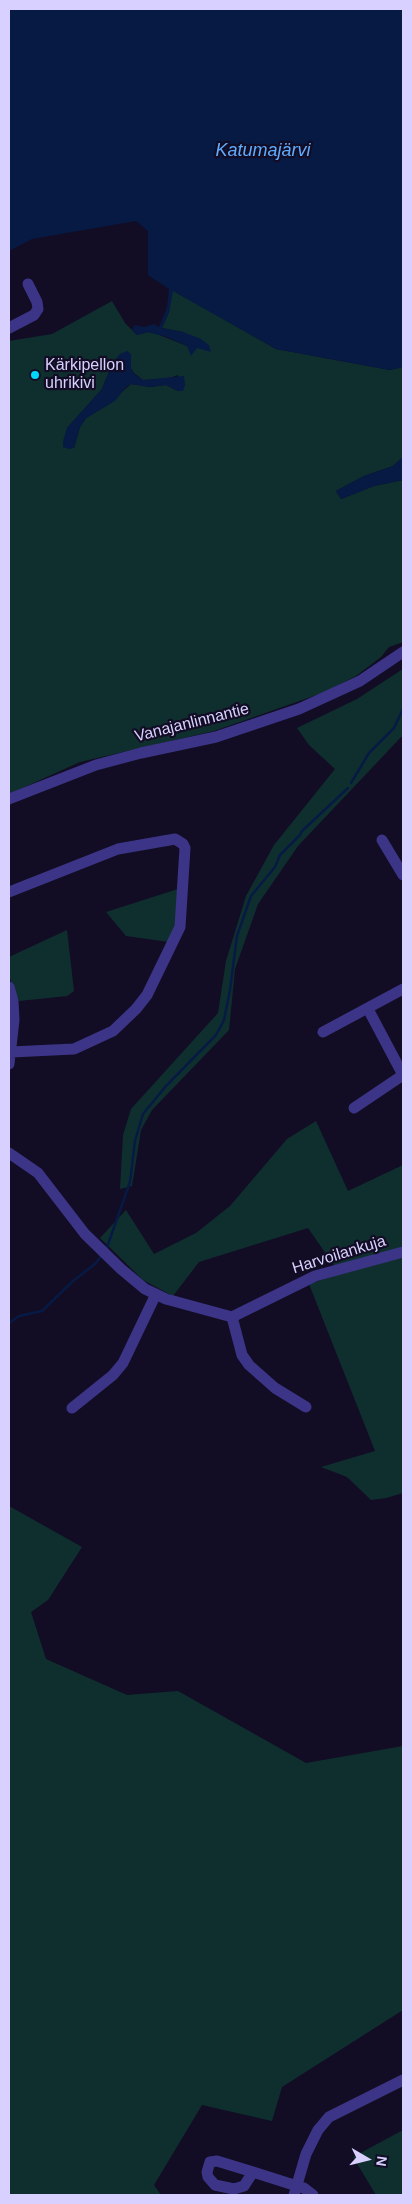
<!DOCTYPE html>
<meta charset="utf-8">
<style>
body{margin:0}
#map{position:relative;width:412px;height:2204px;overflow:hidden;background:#120d25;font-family:Helvetica,sans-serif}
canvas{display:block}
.frame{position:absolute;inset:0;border:10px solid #d8d1ff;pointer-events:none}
.north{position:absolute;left:342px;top:2134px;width:50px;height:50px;-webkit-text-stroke:4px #120d25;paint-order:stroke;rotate:98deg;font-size:14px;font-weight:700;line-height:20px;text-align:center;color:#d8d1ff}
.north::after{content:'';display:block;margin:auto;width:18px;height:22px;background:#d8d1ff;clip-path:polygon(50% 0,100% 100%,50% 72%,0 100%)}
</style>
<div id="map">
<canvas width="412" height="2204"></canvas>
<div class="frame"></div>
<div class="north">N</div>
</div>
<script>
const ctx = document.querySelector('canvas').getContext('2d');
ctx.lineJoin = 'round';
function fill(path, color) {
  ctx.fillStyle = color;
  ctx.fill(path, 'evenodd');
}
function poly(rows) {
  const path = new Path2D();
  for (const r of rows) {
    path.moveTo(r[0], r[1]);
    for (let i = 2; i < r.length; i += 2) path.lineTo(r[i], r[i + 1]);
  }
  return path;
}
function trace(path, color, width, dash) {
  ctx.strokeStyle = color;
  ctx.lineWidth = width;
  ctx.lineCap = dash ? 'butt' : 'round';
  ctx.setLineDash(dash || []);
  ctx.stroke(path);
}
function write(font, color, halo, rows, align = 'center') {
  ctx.font = font + ' Helvetica,sans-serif';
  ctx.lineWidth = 4.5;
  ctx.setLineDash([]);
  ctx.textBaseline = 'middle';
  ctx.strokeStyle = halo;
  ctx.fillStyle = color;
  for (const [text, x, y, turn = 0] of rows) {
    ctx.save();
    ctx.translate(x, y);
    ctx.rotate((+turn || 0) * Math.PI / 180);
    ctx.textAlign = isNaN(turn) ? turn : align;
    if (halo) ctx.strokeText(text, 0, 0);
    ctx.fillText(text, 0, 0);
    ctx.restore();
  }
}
fill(poly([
 [172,290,276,349,390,370,403,367,403,457,393,466,364,476,336,491,341,499,374,486,403,480,403,642,389,647,381,657,356,676,325,692,214,731,80,762,9,794,9,341,52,334,112,301,125,323,137,335,148,332,157,334,187,346,183,332,162,328,169,312],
 [130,362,131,368,134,373,143,380,166,379,178,375,178,391,166,385,150,387,131,384,106,406,86,418,80,427,74,448,67,428,102,389,112,364],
 [403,669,403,735,298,846,258,904,235,969,229,1030,152,1110,141,1130,132,1186,120,1189,123,1135,131,1109,218,1013,226,961,246,896,274,845,335,769,309,745,297,728,357,699],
 [178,889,175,929,169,942,126,936,106,912],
 [67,930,74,991,67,996,19,1001,9,976,9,957],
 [316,1121,348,1191,403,1165,403,1493,386,1498,371,1500,347,1477,321,1467,375,1451,309,1284,340,1274,308,1228,199,1262,173,1296,143,1280,100,1238,126,1210,154,1254,196,1233,230,1206,287,1139],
 [9,1506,82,1547,48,1600,31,1612,46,1659,127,1695,178,1691,306,1763,403,1746,403,2010,282,2087,272,2121,202,2105,154,2185,161,2195,9,2195],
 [403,2130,403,2195,376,2195,353,2157]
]), '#0f2f2f');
fill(poly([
 [9,9,403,9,403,367,390,370,276,349,173,291,169,312,162,328,183,332,201,339,209,345,211,352,197,348,191,356,187,346,167,337,148,332,137,335,132,329,135,325,144,327,154,324,159,327,167,307,169,289,148,275,148,231,136,221,32,239,9,251],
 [127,351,131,354,131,368,134,374,143,380,184,376,185,385,183,391,178,391,166,385,150,387,131,384,126,387,115,401,86,418,80,427,74,448,69,449,63,447,63,441,67,428,102,389,112,364,120,354],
 [403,457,403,480,374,486,341,499,336,491,364,476,393,466]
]), '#061a44');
trace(poly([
 [351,783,369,753,394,728,403,709],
 [237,936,251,896,275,867,280,855,300,835,302,831,348,788],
 [106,1250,130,1182,135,1141,143,1114,166,1086,216,1035,224,1020,230,990,237,936],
 [9,1323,19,1316,42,1311,73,1281,95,1264,102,1255]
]), '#061a44', 2.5);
trace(poly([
 [9,328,34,315,38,309,37,302,28,284],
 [9,799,96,765,141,753,216,737,299,709,360,681,403,652],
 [382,840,403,875],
 [9,892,118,849,175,839,183,844,185,848,180,927,147,995,136,1009,113,1031,74,1049,11,1052],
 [9,987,13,1001,14,1020,9,1064],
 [323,1032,403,989],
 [354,1108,403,1075,368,1009],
 [9,1153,38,1173,85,1234,121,1269,145,1289,166,1299,232,1317,242,1355,249,1365,275,1388,306,1407],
 [232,1317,315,1276,403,1252],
 [72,1408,113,1375,123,1363,156,1294],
 [253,2172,244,2186,234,2189,215,2185,208,2177,207,2172,210,2162,217,2161,253,2172,297,2186,304,2188,313,2195],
 [294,2195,306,2154,318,2130,329,2117,403,2080]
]), '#3c3587', 11);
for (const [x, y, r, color] of [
 [35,375,5,"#00d5fc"]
]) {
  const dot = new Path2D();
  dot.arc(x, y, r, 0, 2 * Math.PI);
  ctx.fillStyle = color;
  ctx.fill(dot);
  trace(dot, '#120d25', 2);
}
write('16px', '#d8d1ff', '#120d25', [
 ["Kärkipellon",45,366],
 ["uhrikivi",45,384]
], 'left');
write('16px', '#d8d1ff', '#120d25', [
 ["Vanajanlinnantie",192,723,-14],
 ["Harvoilankuja",339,1255,-17]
]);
write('italic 18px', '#5facff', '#120d25', [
 ["Katumajärvi",263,151]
]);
</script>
